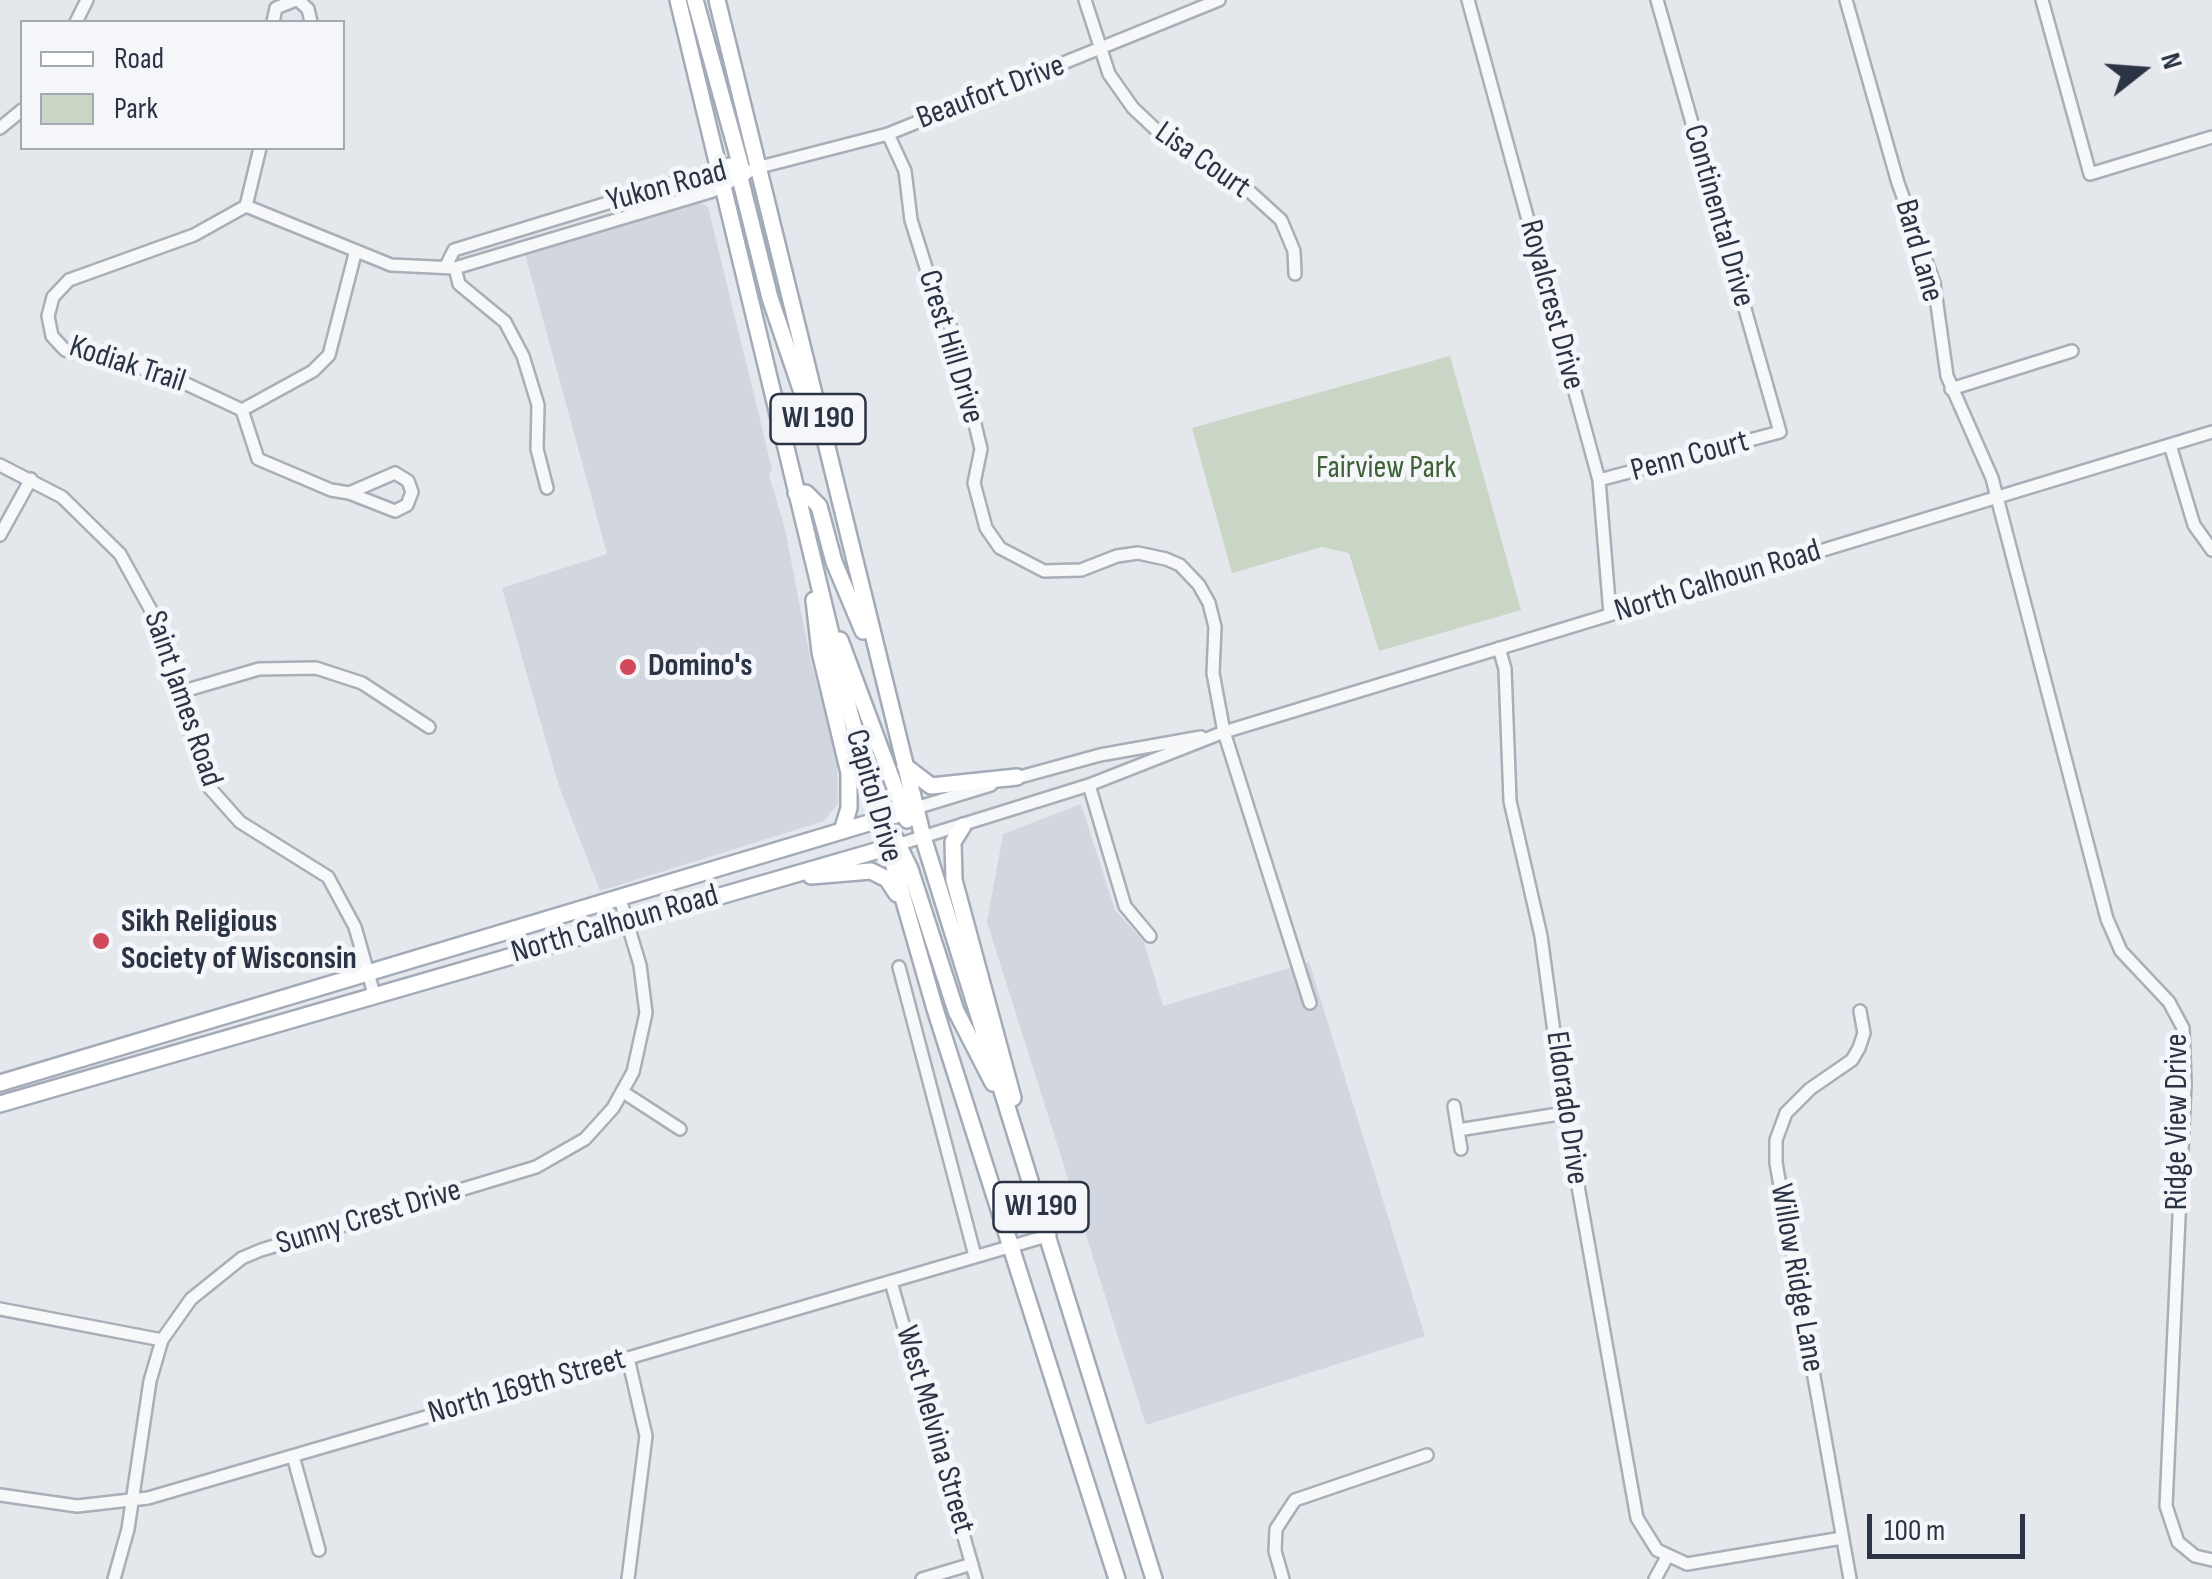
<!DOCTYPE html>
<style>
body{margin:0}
#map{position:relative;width:2212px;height:1579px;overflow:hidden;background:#e4e7ec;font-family:"Sofia Sans Condensed",sans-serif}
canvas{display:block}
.legend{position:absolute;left:20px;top:20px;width:325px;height:130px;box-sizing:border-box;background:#f4f6f9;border:2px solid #a4a8b1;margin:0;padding:12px 18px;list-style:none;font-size:30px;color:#2b3445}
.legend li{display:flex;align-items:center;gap:20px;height:50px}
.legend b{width:50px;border:2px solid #a4a8b1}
.north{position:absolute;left:2092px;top:20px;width:100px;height:100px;-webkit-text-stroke:8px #f4f6f9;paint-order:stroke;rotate:73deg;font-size:28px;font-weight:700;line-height:40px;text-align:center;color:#2b3445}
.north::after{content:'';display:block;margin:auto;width:35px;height:45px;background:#2b3445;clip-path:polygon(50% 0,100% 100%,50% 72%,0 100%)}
.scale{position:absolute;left:1867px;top:1514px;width:158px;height:45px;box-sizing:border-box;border:5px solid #2b3445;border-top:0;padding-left:12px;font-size:30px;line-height:35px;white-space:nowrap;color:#2b3445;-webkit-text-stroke:8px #f4f6f9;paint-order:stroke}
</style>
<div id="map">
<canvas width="2212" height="1579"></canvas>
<ul class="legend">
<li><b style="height:12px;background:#fff"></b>Road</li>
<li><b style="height:28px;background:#c9d6c5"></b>Park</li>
</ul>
<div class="north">N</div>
<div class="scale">100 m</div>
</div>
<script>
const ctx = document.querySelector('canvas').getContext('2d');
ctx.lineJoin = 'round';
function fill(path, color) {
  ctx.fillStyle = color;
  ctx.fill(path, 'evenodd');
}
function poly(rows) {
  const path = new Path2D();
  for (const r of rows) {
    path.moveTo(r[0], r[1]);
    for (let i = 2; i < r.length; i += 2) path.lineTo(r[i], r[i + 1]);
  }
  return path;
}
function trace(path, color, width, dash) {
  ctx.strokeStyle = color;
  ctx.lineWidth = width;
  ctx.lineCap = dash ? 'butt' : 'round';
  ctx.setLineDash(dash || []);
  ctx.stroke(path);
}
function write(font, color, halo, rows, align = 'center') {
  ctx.font = font + ' "Sofia Sans Condensed",sans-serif';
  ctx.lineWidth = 10;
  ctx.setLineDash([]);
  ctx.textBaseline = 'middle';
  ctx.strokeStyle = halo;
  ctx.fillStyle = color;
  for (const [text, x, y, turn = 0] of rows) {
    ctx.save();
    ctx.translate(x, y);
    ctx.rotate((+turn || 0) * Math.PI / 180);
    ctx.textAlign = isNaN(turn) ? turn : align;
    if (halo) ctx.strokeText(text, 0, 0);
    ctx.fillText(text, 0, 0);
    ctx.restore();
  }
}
fill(poly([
 [698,202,708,207,772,469,769,475,785,529,809,653,837,761,838,804,824,821,600,891,559,786,502,588,607,554,525,254],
 [1081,804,1115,910,1144,942,1163,1006,1309,962,1425,1336,1146,1425,987,922,1003,834]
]), '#d2d6de');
fill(poly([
 [1450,356,1521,610,1379,651,1349,553,1322,547,1232,573,1192,428]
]), '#c9d6c5');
const minor = poly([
 [298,0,308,9,311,22],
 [1085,0,1109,74,1133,108,1166,139,1248,190,1281,220,1294,251,1295,274],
 [1468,0,1599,480,1610,614],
 [1846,0,1898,183,1934,283,1947,376,1992,478,2107,919,2121,951,2169,1002,2183,1028,2185,1084,2166,1506,2178,1542,2195,1556,2212,1560],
 [2042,0,2090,174,2212,137],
 [76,22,87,0],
 [273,22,276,8,296,0],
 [0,128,22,110],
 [888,134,905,171,911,220,928,274,953,333,981,449,974,483,986,528,1000,548,1044,571,1081,570,1117,556,1138,553,1166,559,1180,565,1199,585,1209,603,1215,627,1213,673,1224,732,1310,1003],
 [246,206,391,265,455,268,713,191,756,168,888,134,1219,0],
 [246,206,260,148],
 [447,264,454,250,722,168],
 [455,268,459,284,505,322,523,356,538,405,537,449,547,488],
 [1951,389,2072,351],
 [242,410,165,374,65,350,52,336,48,316,53,297,69,280,194,235,246,206],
 [242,410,313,371,329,355,355,254],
 [242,410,258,459,331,490,349,493],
 [2170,445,2194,525,2212,550],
 [0,465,62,497,120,554,153,614,208,786,240,822,328,877,355,927,374,994],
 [395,473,408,481,412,492,407,505,395,511,349,493,395,473],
 [1599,480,1780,432,1657,0],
 [0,535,31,479],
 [1499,648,1505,669,1510,801,1541,936,1565,1113,1637,1518,1657,1550,1687,1564,1842,1538],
 [177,693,259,669,316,668,362,683,429,727],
 [1009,780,1100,755,1201,737],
 [1089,785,1125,906,1150,936],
 [909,810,991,785],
 [900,844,1089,785,1224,732,2212,432],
 [899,967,975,1256],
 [623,1092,680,1129],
 [1454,1106,1461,1149],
 [1458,1130,1565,1113],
 [891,1282,976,1579],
 [0,1309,162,1340],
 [628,1358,646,1436,628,1579],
 [293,1456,319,1550],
 [0,1495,77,1506,148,1498,1050,1235],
 [114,1579,128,1529,150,1381,162,1340,191,1299,242,1258,261,1250,536,1167,585,1139,613,1108,633,1072,646,1013,640,965,620,899],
 [922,1579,972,1564],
 [1283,1579,1275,1551,1276,1529,1295,1500,1427,1455],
 [1655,1579,1667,1557],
 [1850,1579,1776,1163,1776,1140,1786,1113,1810,1089,1852,1060,1859,1048,1864,1033,1860,1011]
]);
const major = poly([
 [678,0,850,713,935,1009,1117,1579],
 [695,0,743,174],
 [717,0,923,837,1154,1579],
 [730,166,740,178,770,298,805,401],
 [796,493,806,493,819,506,834,562,863,631],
 [814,600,820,652,849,773,849,808,842,831],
 [840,640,907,820],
 [905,766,931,786,1017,777],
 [963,826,953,842,954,880,1013,1098],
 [894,836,910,869,956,1011,993,1083],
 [811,876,871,871,887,879,897,894],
 [0,1083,902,813],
 [0,1104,900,844]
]);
trace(minor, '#a9aeb7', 16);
trace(major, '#a3abb8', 20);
trace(minor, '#f7f8fa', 11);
trace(major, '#fff', 15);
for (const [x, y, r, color] of [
 [628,667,10,"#d1495b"],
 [101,941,10,"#d1495b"]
]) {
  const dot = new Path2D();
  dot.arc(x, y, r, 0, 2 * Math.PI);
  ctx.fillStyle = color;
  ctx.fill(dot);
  trace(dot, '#f4f6f9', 4);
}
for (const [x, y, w] of [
 [818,419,95],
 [1041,1207,95]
]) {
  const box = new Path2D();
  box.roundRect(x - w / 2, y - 25, w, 50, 8);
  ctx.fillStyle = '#f4f6f9';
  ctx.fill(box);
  trace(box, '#2b3445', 2.5);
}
write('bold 30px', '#2b3445', null, [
 ["WI 190",818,419],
 ["WI 190",1041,1207]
]);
write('32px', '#2b3445', '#f4f6f9', [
 ["Beaufort Drive",991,93,-21],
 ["Lisa Court",1202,161,35],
 ["Yukon Road",667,187,-15],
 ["Continental Drive",1718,216,74],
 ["Bard Lane",1918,251,74],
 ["Royalcrest Drive",1551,305,75],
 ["Crest Hill Drive",950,347,73],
 ["Kodiak Trail",127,365,18],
 ["Penn Court",1690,457,-15],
 ["North Calhoun Road",1718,582,-17],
 ["Saint James Road",182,699,71],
 ["Capitol Drive",873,796,74],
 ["North Calhoun Road",615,925,-16],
 ["Eldorado Drive",1566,1108,82],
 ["Ridge View Drive",2178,1122,-90],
 ["Sunny Crest Drive",369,1218,-17],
 ["Willow Ridge Lane",1796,1278,80],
 ["North 169th Street",527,1387,-16],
 ["West Melvina Street",934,1430,74]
]);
write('32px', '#3f6138', '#f4f6f9', [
 ["Fairview Park",1386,469]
]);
write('bold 32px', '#2b3445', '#f4f6f9', [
 ["Domino's",648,667],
 ["Sikh Religious",121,923],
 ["Society of Wisconsin",121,960]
], 'left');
</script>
